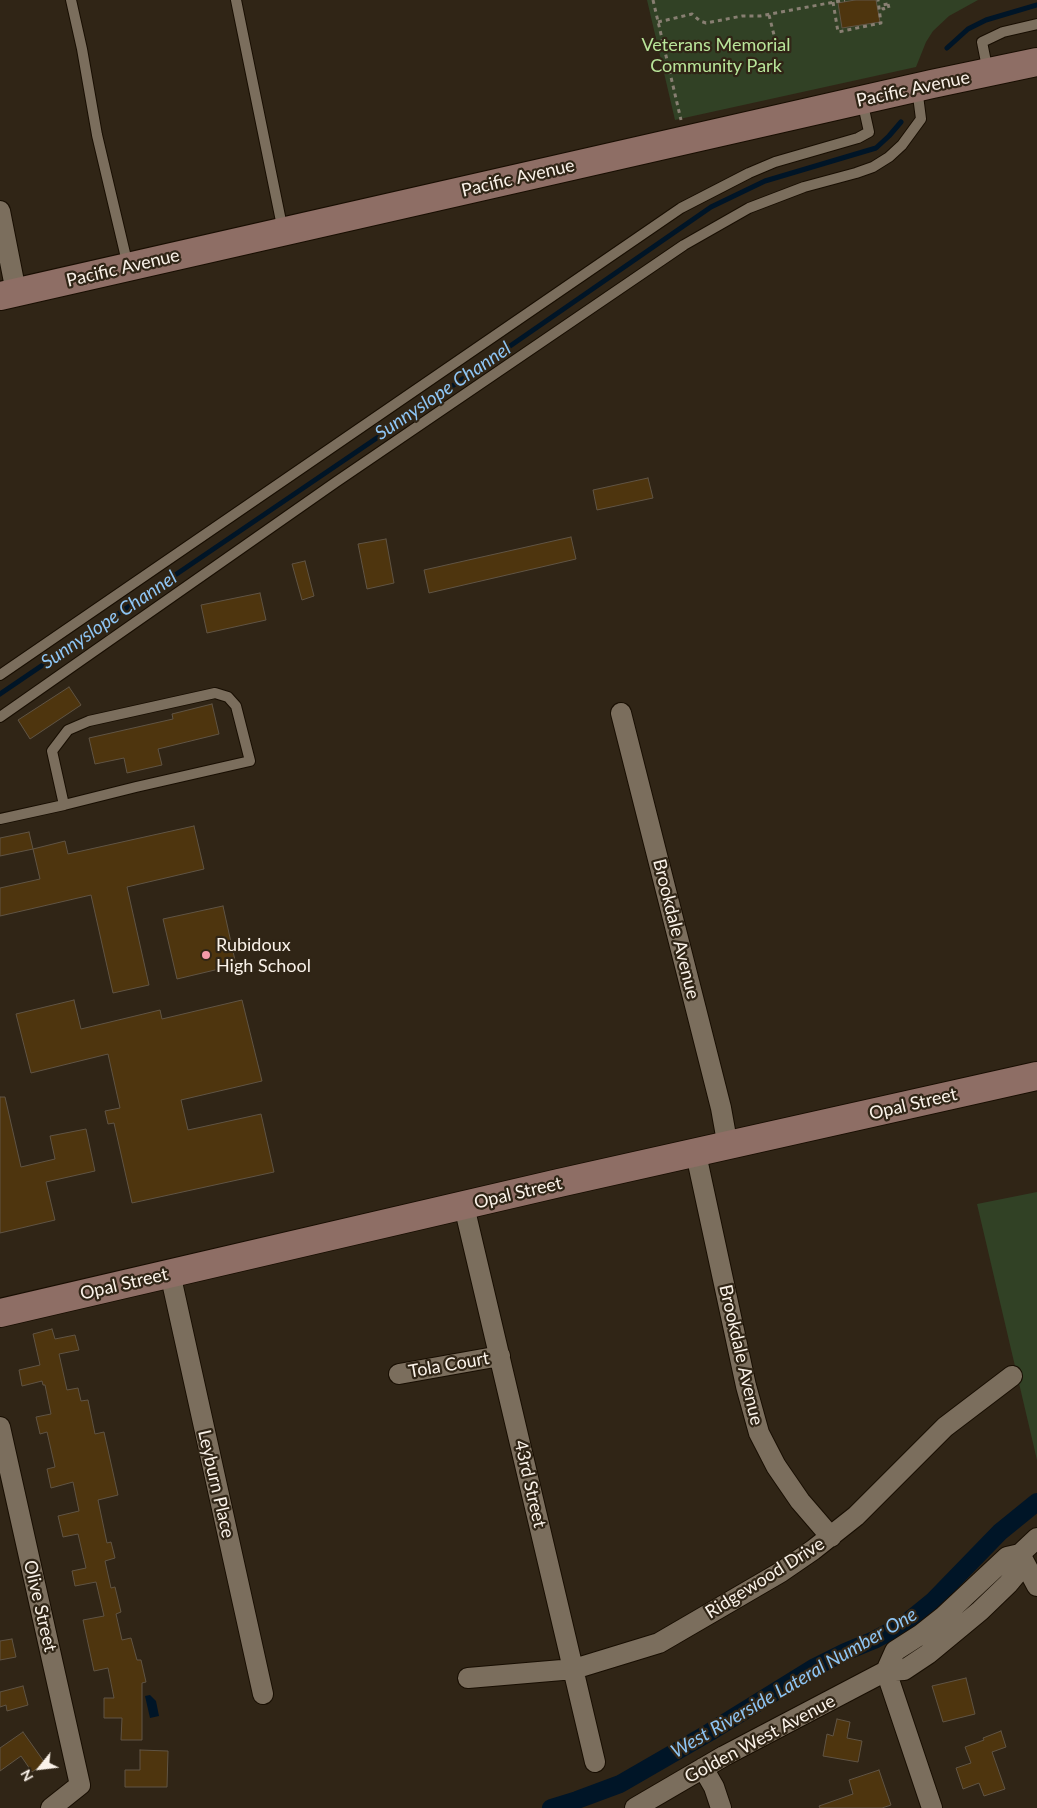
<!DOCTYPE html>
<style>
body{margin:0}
#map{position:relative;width:1037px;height:1808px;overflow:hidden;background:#302516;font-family:Lato,sans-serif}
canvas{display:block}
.north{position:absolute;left:15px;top:1743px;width:50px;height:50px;-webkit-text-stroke:4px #302516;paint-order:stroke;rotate:241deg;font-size:14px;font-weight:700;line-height:20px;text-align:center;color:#faf2e9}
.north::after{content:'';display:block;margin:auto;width:18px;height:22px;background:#faf2e9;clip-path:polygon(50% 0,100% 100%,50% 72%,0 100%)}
</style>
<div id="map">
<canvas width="1037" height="1808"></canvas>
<div class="north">N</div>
</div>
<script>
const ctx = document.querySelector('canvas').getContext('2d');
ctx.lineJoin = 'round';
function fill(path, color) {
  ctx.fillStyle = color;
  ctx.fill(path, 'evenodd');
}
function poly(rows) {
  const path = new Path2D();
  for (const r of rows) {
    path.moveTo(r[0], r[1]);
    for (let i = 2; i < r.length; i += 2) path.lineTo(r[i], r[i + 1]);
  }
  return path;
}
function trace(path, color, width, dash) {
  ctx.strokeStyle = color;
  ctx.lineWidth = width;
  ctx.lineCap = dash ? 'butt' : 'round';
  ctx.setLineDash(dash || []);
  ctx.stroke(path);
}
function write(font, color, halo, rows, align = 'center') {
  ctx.font = font + ' Lato,sans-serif';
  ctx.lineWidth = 4.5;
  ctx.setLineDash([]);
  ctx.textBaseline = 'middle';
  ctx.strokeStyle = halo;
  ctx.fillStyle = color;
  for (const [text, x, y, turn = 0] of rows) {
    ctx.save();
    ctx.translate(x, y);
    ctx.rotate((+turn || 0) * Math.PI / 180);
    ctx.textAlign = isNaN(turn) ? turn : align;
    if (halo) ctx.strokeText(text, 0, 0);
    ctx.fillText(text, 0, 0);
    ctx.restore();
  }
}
fill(poly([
 [647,0,978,0,949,16,933,31,926,42,916,67,675,120],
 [1037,1192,1037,1460,977,1204]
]), '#314125');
fill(poly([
 [150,1695,156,1701,159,1716,150,1718,145,1696]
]), '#001527');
trace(poly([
 [947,48,968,29,986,20,1037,5],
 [0,694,393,427,711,207,765,181,876,148,889,136,901,122]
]), '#001527', 5);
trace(poly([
 [551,1808,577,1800,620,1784,710,1732,815,1667,845,1652,874,1640,906,1623,933,1601,1000,1532,1037,1502]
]), '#001527', 18);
const building = poly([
 [855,0,876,0,880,22,842,28,838,3,855,0],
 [648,478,653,498,597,510,593,490,648,478],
 [571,537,576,559,429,593,424,570,571,537],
 [386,539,394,583,367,589,358,544,386,539],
 [305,561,314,596,302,600,292,564,305,561],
 [260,593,266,620,207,633,201,605,260,593],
 [69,687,81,705,30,739,18,720,69,687],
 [212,704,219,734,158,749,162,765,127,773,124,758,95,764,89,738,173,719,172,714,212,704],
 [194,826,204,869,127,887,149,985,113,993,91,895,0,916,0,888,40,879,33,849,65,841,68,854,194,826],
 [29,832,33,849,0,856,0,838,29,832],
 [223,906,236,965,177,979,163,919,223,906],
 [74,1000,81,1029,160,1010,162,1019,242,1000,262,1081,181,1100,188,1130,261,1114,274,1172,132,1203,114,1123,108,1124,105,1111,120,1108,108,1054,31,1073,16,1014,74,1000],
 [0,1097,5,1097,21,1167,55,1159,50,1136,86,1129,95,1171,46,1182,55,1220,0,1233,0,1097],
 [52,1329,55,1339,75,1335,79,1350,59,1354,67,1390,78,1388,81,1401,88,1400,95,1434,104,1432,118,1495,98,1500,107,1543,111,1542,115,1558,105,1561,111,1588,115,1587,121,1612,116,1614,122,1640,131,1638,137,1660,141,1660,146,1682,142,1683,142,1740,121,1740,122,1718,104,1718,104,1698,114,1698,108,1668,94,1671,83,1620,104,1616,96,1582,75,1586,72,1571,86,1568,78,1534,63,1537,58,1516,79,1511,73,1482,51,1488,47,1469,55,1467,47,1432,40,1434,36,1417,51,1414,45,1385,43,1385,42,1381,22,1386,19,1370,40,1365,33,1334,52,1329],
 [12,1639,16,1657,0,1660,0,1641,12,1639],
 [966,1678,975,1714,943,1722,932,1686,966,1678],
 [23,1686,28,1705,7,1711,6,1705,0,1707,0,1692,23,1686],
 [837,1719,850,1722,847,1738,862,1741,858,1762,823,1756,827,1734,833,1736,837,1719],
 [1001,1731,1006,1747,992,1752,1005,1789,984,1796,979,1783,963,1789,956,1768,971,1763,965,1747,984,1740,983,1738,1001,1731],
 [23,1732,45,1763,32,1772,21,1756,0,1771,0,1748,23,1732],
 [140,1750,168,1751,167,1787,125,1787,125,1770,140,1770,140,1750],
 [879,1770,891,1805,882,1808,820,1808,819,1806,853,1794,849,1780,879,1770]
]);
fill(building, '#4e350e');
trace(building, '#605444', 1);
const lane = poly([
 [71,0,82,49,97,135,128,266],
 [236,0,283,231],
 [988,72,982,42,1003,32,1037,24],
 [0,675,681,208,749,173,775,162,858,138,869,132,862,100],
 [0,717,336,482,684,245,749,208,804,187,856,173,873,167,889,157,902,145,921,119,917,88],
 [0,819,64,805,136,787,250,761,236,706,228,697,215,693,89,721,68,730,52,751,64,805]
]);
const street = poly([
 [0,211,16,292],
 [621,713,721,1108,728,1147],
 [696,1154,746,1386,759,1433,776,1466,800,1501,831,1537],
 [464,1206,595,1762],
 [170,1273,263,1694],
 [399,1374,500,1356],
 [0,1427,80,1785,51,1808],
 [1020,1554,1037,1586],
 [886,1671,895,1651,920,1635,944,1616,1007,1557,1020,1554,1037,1538],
 [886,1671,932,1808],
 [468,1678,574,1669,659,1643,781,1572,813,1550,856,1516,945,1427,1012,1376],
 [703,1768,714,1787,721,1808],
 [635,1808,724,1756,886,1671,904,1670,928,1654,980,1611,1008,1584,1018,1572,1020,1554]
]);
const secondary = poly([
 [0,296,932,84,1037,62],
 [0,1313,559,1183,1037,1076]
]);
trace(lane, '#180e02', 12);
trace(street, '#180e02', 22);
trace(secondary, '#180e02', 30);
trace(poly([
 [653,0,681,120],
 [833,2,838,32,881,23,878,0],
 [888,4,889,8,883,9,882,5,888,4],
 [769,15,774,35],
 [658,22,692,14,700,21,706,23,742,16,760,16,845,0]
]), '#887f72', 3, [4, 4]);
trace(lane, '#7b6e5d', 10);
trace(street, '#7b6e5d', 20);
trace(secondary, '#8e6e65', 28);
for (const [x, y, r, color] of [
 [206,955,5,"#f39aaa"]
]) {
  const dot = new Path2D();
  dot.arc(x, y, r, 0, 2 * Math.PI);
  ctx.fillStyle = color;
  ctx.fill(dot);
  trace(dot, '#302516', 2);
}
write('18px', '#b9e59a', '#302516', [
 ["Veterans Memorial",716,45],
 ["Community Park",716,66]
]);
write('18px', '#faf2e9', '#302516', [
 ["Pacific Avenue",913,89,-12],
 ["Pacific Avenue",518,178,-13],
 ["Pacific Avenue",123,268,-13],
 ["Brookdale Avenue",676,929,76],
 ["Opal Street",913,1104,-13],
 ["Opal Street",518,1193,-13],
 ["Opal Street",124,1284,-13],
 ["Brookdale Avenue",741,1355,77],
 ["Tola Court",449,1365,-10],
 ["Leyburn Place",216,1484,77],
 ["43rd Street",530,1484,77],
 ["Ridgewood Drive",765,1578,-32],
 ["Olive Street",40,1606,77],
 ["Golden West Avenue",760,1739,-28]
]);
write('18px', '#faf2e9', '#302516', [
 ["Rubidoux",216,945],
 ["High School",216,966]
], 'left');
write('italic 19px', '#8ec5f4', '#302516', [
 ["Sunnyslope Channel",443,391,-34],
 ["Sunnyslope Channel",109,620,-34],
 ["West Riverside Lateral Number One",794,1683,-30]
]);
</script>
